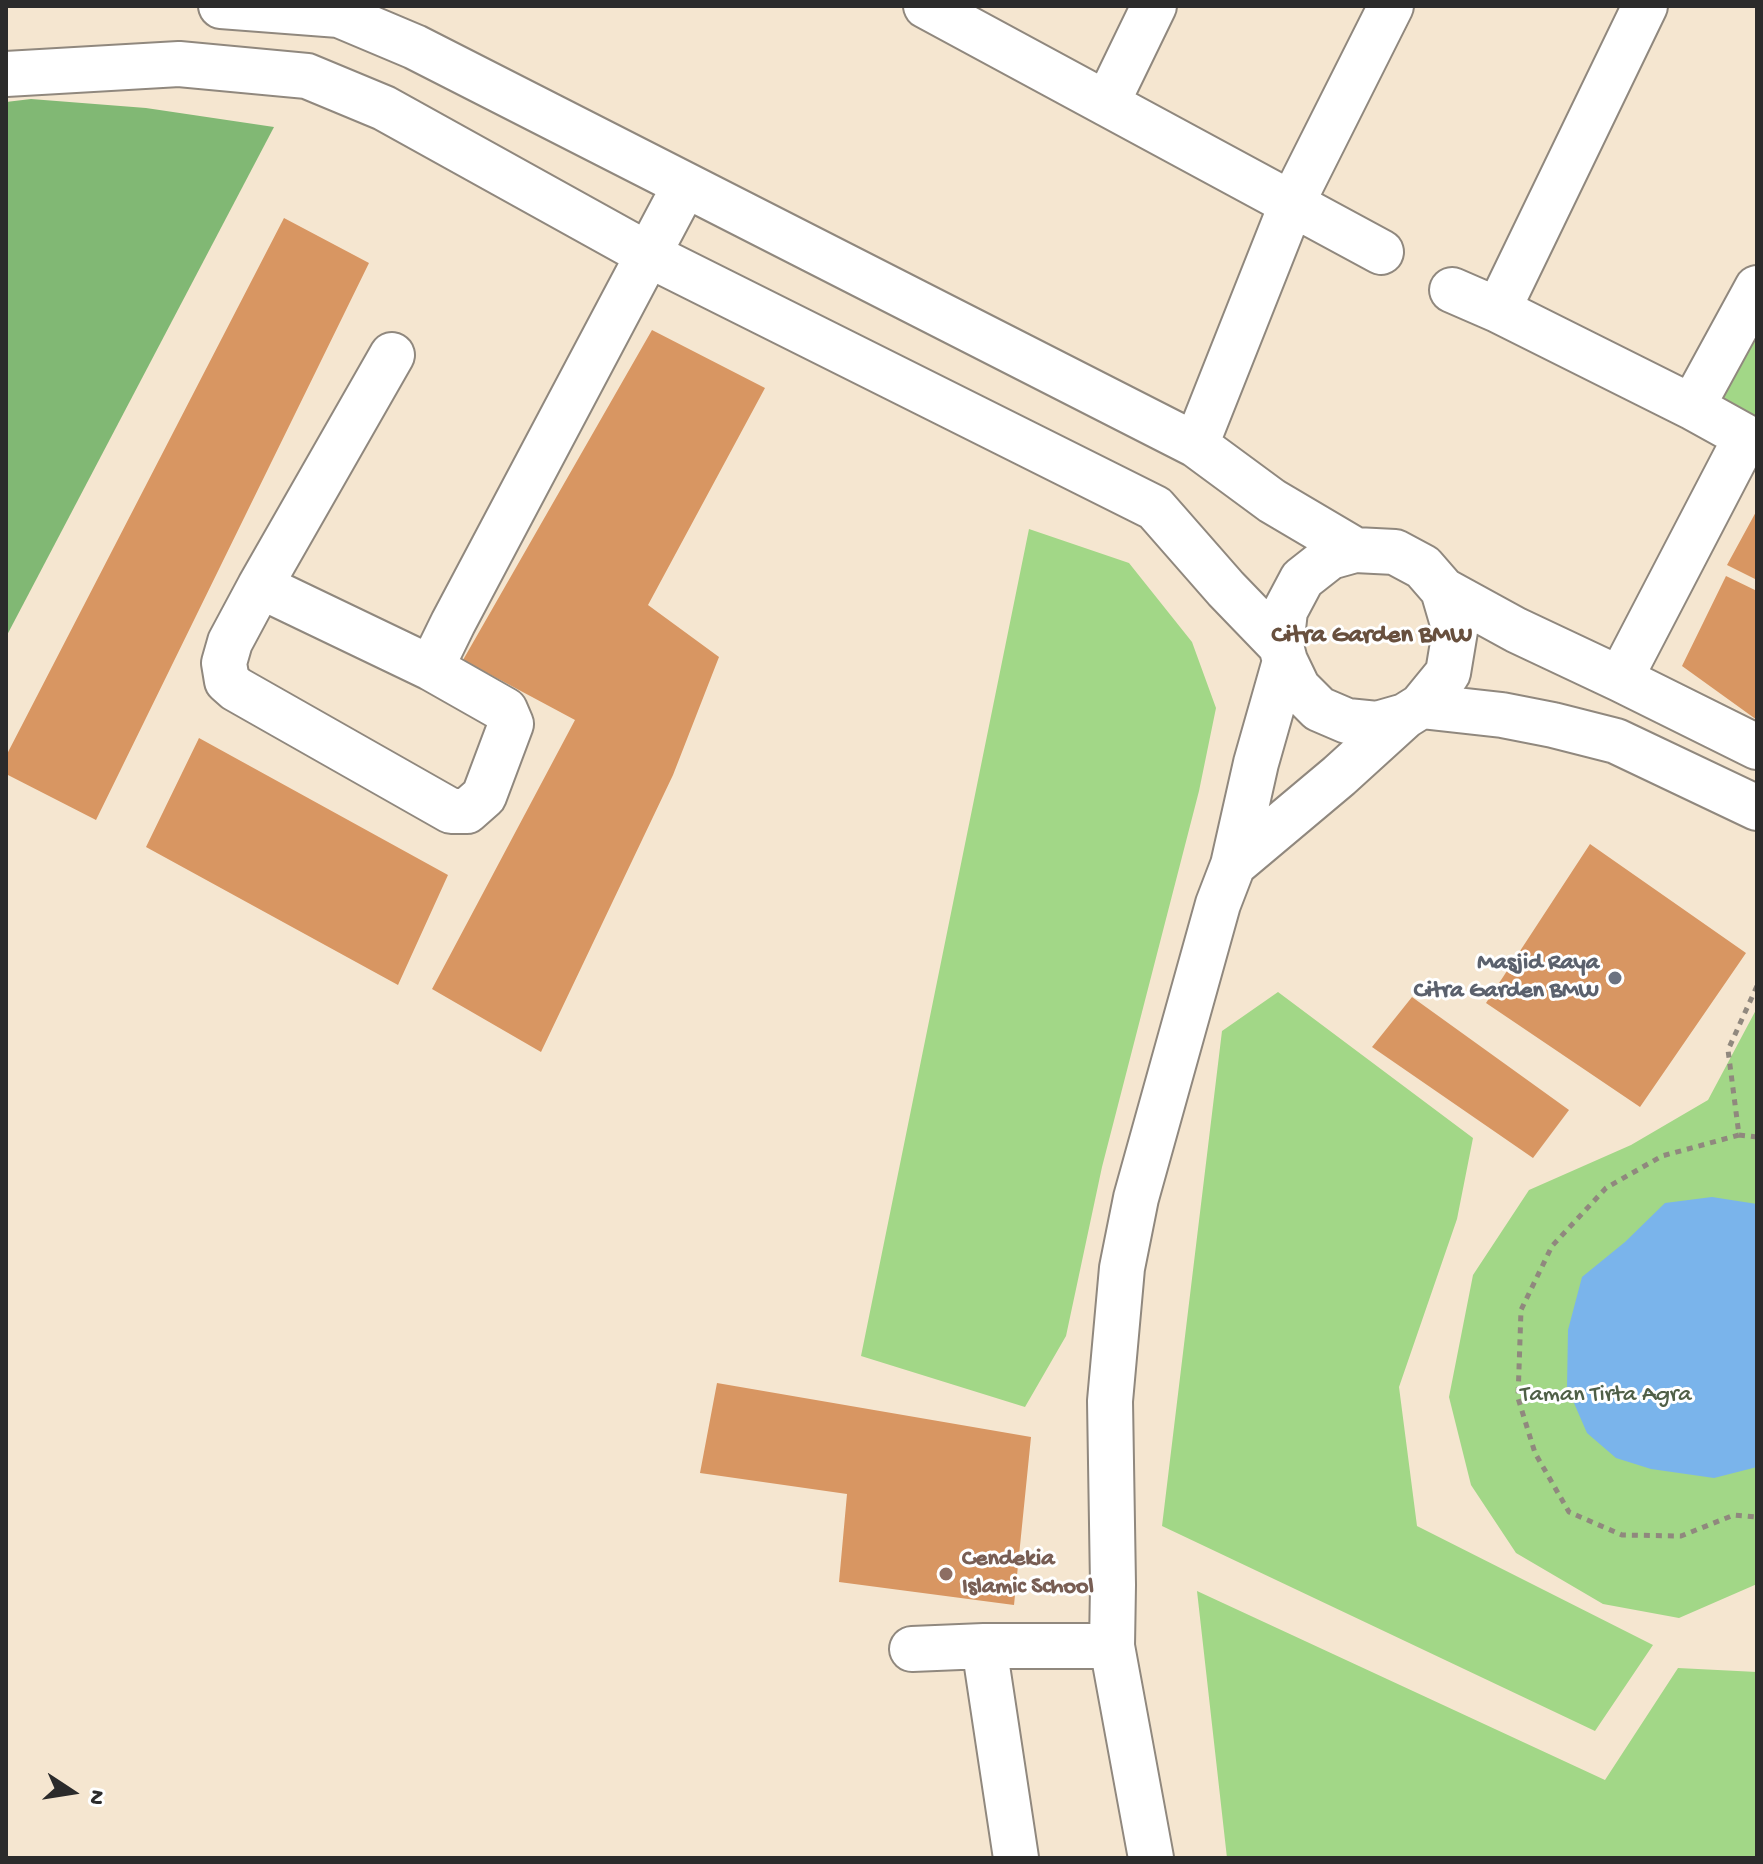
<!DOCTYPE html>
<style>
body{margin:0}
#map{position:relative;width:1763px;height:1864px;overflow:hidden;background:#f5e6d0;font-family:"Gochi Hand",sans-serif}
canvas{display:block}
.frame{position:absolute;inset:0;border:8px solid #2b2b2b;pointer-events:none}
.north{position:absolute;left:32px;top:1752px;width:80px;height:80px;-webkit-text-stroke:6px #fff;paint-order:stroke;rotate:102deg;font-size:22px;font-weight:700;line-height:32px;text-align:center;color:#2b2b2b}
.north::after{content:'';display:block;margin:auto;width:28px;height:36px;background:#2b2b2b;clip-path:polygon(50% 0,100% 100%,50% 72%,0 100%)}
</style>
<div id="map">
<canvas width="1763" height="1864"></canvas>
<div class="frame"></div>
<div class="north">N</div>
</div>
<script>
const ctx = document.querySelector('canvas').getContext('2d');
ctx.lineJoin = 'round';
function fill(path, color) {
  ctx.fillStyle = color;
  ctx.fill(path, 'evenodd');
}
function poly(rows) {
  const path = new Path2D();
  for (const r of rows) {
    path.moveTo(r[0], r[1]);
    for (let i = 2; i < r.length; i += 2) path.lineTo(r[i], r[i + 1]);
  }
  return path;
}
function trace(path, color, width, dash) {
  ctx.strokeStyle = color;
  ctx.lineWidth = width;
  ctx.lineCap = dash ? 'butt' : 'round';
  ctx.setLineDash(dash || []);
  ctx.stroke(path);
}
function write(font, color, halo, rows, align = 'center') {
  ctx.font = font + ' "Gochi Hand",sans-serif';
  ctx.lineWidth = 6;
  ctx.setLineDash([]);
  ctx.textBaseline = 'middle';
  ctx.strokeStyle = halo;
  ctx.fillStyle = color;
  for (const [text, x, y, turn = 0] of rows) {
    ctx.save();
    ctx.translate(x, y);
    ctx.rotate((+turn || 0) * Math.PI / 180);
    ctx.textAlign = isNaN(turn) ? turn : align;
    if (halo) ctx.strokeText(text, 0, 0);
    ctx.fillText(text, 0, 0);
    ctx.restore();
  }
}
fill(poly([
 [1757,321,1757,420,1717,399],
 [1029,529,1129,563,1192,642,1216,708,1199,791,1102,1167,1066,1336,1025,1407,861,1356],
 [1278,992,1473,1138,1457,1219,1399,1387,1417,1526,1653,1645,1595,1731,1162,1526,1222,1031],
 [1757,1008,1757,1584,1679,1618,1603,1604,1516,1553,1471,1485,1449,1397,1473,1275,1529,1190,1631,1145,1708,1100],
 [1197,1591,1605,1780,1678,1668,1757,1672,1757,1858,1227,1858]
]), '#a2d787');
fill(poly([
 [31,99,146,108,274,127,6,637,6,102]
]), '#81b874');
fill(poly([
 [1712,1197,1757,1204,1757,1467,1714,1478,1651,1469,1616,1458,1587,1433,1567,1387,1568,1330,1582,1277,1625,1242,1665,1203]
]), '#7ab4eb');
fill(poly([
 [284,218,369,263,96,820,6,774,6,756],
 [652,330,765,388,648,605,719,657,673,775,541,1052,432,989,575,720,463,660],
 [1757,510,1757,580,1727,565],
 [1726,576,1757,591,1757,720,1682,666],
 [199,738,448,875,398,985,146,847],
 [1590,844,1746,953,1640,1107,1486,1003],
 [1412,997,1569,1110,1533,1158,1372,1047],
 [717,1383,1031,1437,1014,1605,839,1582,847,1494,700,1473]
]), '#d89662');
const minor = poly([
 [221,6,339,15,415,47,1196,445,1272,501,1355,550,1395,552,1423,567,1443,590,1455,631,1448,673,1421,706,1405,716,1377,724,1347,721,1319,709,1298,688,1285,661,1281,646,1285,611,1302,579,1330,557,1355,550],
 [926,6,1381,252],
 [1645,6,1498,310,1692,407,1757,443],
 [6,74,179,64,307,76,384,108,649,255,1155,508,1226,589,1281,646],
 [1107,103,1154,6],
 [1452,290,1498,310],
 [1692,407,1757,288],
 [1196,445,1292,203,1391,6],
 [260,586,431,668,505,710,511,724,484,796,467,811,451,811,236,689,227,681,224,663,230,642,260,586,392,355],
 [1443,590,1516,630,1620,679,1757,747],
 [431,668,453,623,685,185],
 [1620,679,1746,437],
 [1421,706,1502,715,1553,725,1616,741,1757,808],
 [1233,865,1339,776,1405,716],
 [984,1646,1016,1858],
 [912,1649,984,1646,1112,1646],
 [1151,1858,1112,1646,1113,1585,1110,1401,1122,1268,1136,1198,1218,904,1233,865,1256,763,1285,661]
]);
trace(minor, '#90887e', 48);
trace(poly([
 [1757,986,1728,1050,1739,1135,1662,1156,1606,1188,1552,1246,1521,1310,1518,1398,1535,1453,1569,1512,1622,1535,1681,1536,1734,1515,1757,1517],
 [1739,1135,1757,1137]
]), '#90887e', 5, [6, 6]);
trace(minor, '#fff', 44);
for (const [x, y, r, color] of [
 [1615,978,8,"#6b7280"],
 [946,1574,8,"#8d6e63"]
]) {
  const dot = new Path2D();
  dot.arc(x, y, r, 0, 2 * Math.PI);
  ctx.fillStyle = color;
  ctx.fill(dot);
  trace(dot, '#fff', 3);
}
write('bold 24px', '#5b616d', '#fff', [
 ["Masjid Raya",1599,964],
 ["Citra Garden BMW",1599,992]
], 'right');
write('24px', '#4f5f47', '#fff', [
 ["Taman Tirta Agra",1606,1396]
]);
write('bold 24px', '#785e54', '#fff', [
 ["Cendekia",962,1560],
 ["Islamic School",962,1588]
], 'left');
write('bold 26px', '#68503e', '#fff', [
 ["Citra Garden BMW",1372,637]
]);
</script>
